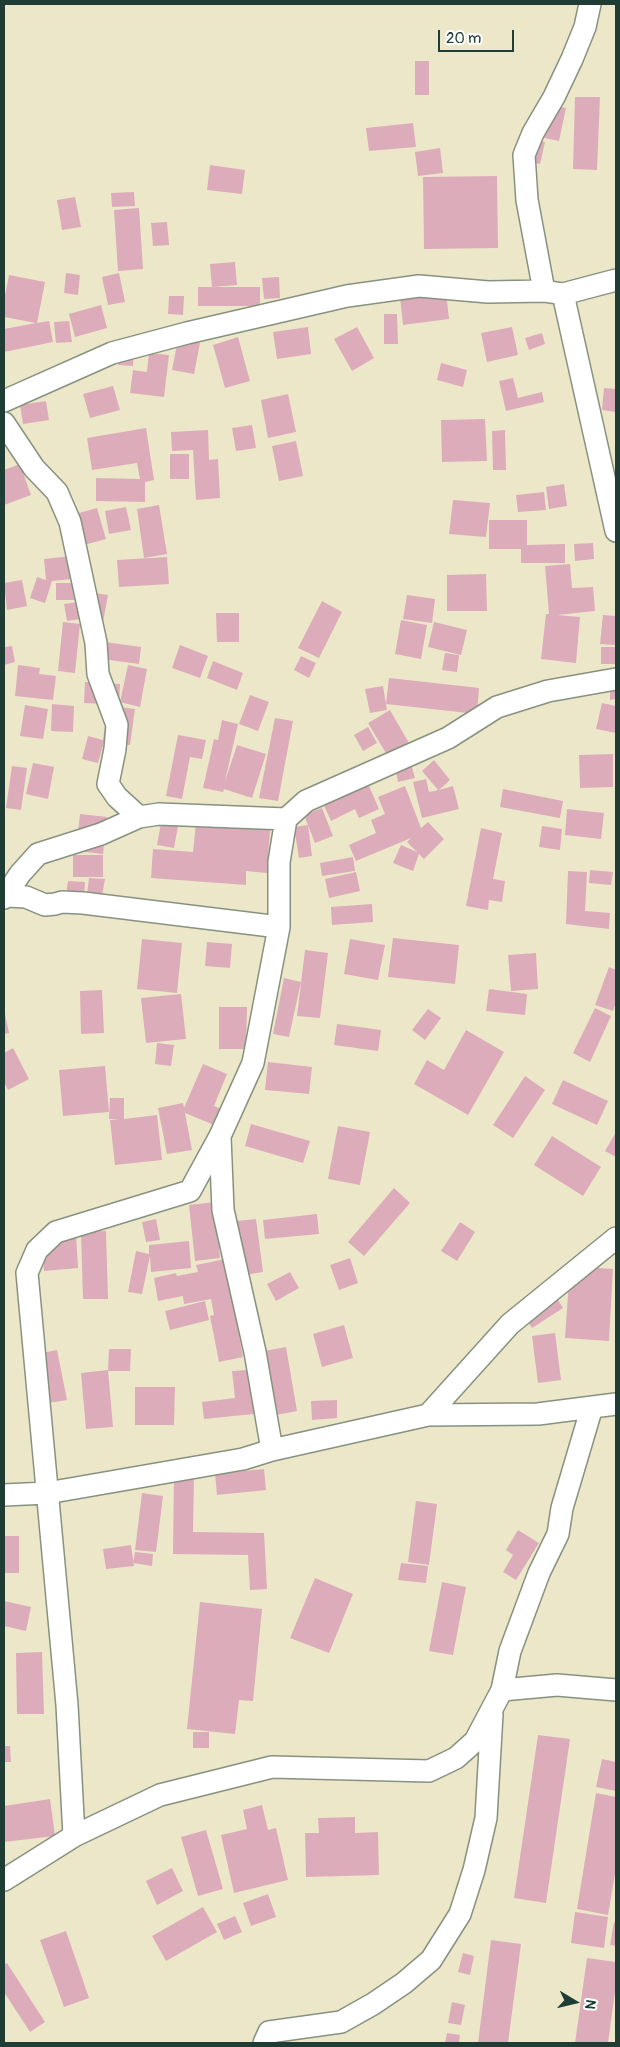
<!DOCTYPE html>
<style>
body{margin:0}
#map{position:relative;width:620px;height:2047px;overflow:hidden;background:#ede7ca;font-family:Pangolin,sans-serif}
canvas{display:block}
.frame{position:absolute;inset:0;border:5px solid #1f3d34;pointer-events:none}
.north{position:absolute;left:550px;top:1977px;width:50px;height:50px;-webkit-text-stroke:4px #fff;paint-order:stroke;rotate:99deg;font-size:14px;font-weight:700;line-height:20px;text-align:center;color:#1f3d34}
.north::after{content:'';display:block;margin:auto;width:18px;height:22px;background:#1f3d34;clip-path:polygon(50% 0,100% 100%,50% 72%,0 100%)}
.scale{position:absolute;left:438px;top:30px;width:76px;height:22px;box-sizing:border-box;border:2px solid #1f3d34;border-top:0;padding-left:6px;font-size:15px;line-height:18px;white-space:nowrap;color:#1f3d34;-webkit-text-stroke:4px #fff;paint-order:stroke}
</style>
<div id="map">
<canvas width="620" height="2047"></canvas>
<div class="frame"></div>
<div class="north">N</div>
<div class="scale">20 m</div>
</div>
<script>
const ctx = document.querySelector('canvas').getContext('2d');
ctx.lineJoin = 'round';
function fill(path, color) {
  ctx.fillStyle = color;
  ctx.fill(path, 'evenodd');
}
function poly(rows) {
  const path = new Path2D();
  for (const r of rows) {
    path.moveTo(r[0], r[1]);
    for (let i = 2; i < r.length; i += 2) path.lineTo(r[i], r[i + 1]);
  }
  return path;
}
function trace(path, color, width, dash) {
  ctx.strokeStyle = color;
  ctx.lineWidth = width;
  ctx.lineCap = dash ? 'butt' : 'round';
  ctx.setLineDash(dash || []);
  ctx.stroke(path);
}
fill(poly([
 [415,61,429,61,429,95,415,95],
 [575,97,600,97,597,170,573,169],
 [541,103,566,108,559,141,535,136],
 [413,123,416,147,369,151,366,128],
 [531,139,545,142,540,164,526,161],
 [440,148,443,173,418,176,415,152],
 [210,165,245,170,242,194,207,190],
 [497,176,498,248,424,249,423,177],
 [134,192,135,206,112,207,111,193],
 [75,197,81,227,62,230,57,200],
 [139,208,143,269,118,271,114,210],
 [167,222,169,245,153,246,151,223],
 [235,262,237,285,212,287,210,264],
 [66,273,80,275,78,295,64,293],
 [119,273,125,302,108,305,102,277],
 [9,275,45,282,37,323,49,321,53,342,4,352,4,329,36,323,4,317,4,301],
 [279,277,280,298,264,299,262,278],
 [198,287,260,287,260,306,198,306],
 [446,292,449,319,403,325,400,297],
 [169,296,184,296,183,315,168,314],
 [101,305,107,328,75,337,69,314],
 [384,314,397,314,398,344,384,344],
 [69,321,72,342,56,343,54,322],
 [308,327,311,354,277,359,273,332],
 [357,327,374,358,352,371,334,339],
 [512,327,518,355,487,362,481,333],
 [542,333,545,344,529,350,525,338],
 [238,337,250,381,225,388,213,345],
 [178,339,200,343,194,374,172,370],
 [120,344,134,345,133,366,118,365],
 [149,353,169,355,164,397,130,393,133,370,147,372],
 [441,363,467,370,463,387,437,380],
 [513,378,518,398,542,392,544,402,506,411,499,381],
 [113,386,120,410,90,418,83,394],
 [604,388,616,389,616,412,602,410],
 [288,394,296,432,268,438,261,400],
 [46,401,49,420,23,424,20,405],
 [485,419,487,461,442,462,441,420],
 [252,425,256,448,236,451,232,428],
 [146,428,154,480,145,482,145,502,96,501,96,478,140,479,137,463,92,470,87,438],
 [208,430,209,460,218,459,220,498,196,500,193,450,172,451,171,432],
 [505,430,506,470,493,470,492,431],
 [296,441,303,476,279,481,272,446],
 [170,454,189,454,189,479,170,479],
 [20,464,31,495,4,505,4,470],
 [564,484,567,506,549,509,546,487],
 [544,492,546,510,518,512,516,495],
 [453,500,490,503,486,537,449,534],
 [159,505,167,554,144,558,137,509],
 [126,507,131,530,109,534,105,511],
 [97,508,106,539,84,545,75,514],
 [489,520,527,520,527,545,565,544,565,563,521,563,521,549,489,549],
 [593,543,594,559,575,561,574,544],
 [71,556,73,579,52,581,45,603,30,598,37,577,46,580,44,559],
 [167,557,169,584,119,587,117,560],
 [570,564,572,588,593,587,595,611,557,615,580,617,576,663,541,659,546,614,549,614,545,566],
 [486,574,487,611,447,611,447,575],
 [22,580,27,606,7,610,4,583],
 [56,583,77,583,77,600,56,600],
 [95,593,108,595,103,622,90,619],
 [407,595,435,599,432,623,403,619],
 [322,601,342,612,319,658,298,648],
 [78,602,80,619,67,621,64,604],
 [216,613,239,613,239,642,217,642],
 [603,615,616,616,615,645,600,644],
 [401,620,427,625,421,659,395,654],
 [63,622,80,624,75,673,58,671],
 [434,622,467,630,461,655,428,647],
 [105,642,141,647,139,664,102,659],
 [180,645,208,656,200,678,172,668],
 [12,646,15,662,4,665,4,647],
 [601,647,616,647,616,664,601,664],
 [445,653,459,655,457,672,442,670],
 [301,656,316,663,309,678,294,670],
 [213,661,243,673,237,690,207,678],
 [18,665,40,668,39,674,56,676,53,700,15,696],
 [128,665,147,669,140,707,120,702],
 [389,678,479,688,477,714,386,704],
 [610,681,616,681,616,699,610,700],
 [85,682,120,684,119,705,84,703],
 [383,686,387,710,370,713,365,689],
 [250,695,269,702,258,731,239,724],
 [602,703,616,706,616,733,596,729],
 [52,704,74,706,73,732,51,731],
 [25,705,48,709,43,739,20,736],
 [108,705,135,709,130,745,104,742,98,763,82,759,88,736,103,740],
 [390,710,409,743,387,755,368,723],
 [275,718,293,721,278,801,259,798],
 [222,720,238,724,225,781,237,745,266,754,252,798,224,789,223,792,203,788,214,739,218,740],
 [368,727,377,743,363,751,354,735],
 [178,735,206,740,202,759,190,757,182,799,166,796],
 [613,754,613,787,580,788,579,755],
 [434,760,450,780,439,790,453,786,459,809,422,818,413,782,426,779,429,792,438,790,422,771],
 [33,763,54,767,48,799,26,794],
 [411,764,415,778,398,782,395,767],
 [12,766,27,768,21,810,6,808],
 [366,779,379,809,359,818,355,809,331,821,321,799],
 [405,786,421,828,428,822,444,839,424,859,419,854,413,871,393,863,401,845,417,852,407,842,411,838,356,861,349,845,376,833,371,820,385,814,378,797],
 [503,789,563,801,560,818,500,807],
 [322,808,333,836,315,843,304,815],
 [567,809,604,813,601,839,565,835],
 [80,814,107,817,103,854,76,851],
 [161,823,178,826,174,848,157,845],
 [196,823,211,826,270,830,267,873,246,871,246,885,151,878,153,849,193,852],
 [308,825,312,856,299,858,294,827],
 [542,826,562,829,560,850,539,847],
 [481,828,502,833,493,879,505,881,502,902,489,900,488,910,466,906],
 [73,855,103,855,103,877,73,877],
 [353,857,355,871,322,876,320,863],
 [590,870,613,872,611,885,589,883],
 [568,871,587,872,585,911,610,913,609,929,566,924],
 [356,872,360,891,329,898,325,879],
 [89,878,105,879,102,896,87,894],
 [68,881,85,882,84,896,66,895],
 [372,904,373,922,332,925,331,907],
 [393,938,459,945,455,984,388,977],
 [142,939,182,943,177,993,137,989],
 [350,939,385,945,378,980,344,974],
 [207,942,232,944,230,968,205,966],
 [305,950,328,953,320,1018,297,1016],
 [536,953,538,989,511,991,508,955],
 [609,967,616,970,616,1002,613,1011,595,1005],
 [284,978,301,982,289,1037,273,1034],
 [489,989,527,994,525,1015,486,1011],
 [102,990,104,1033,81,1034,80,991],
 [181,994,186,1039,146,1043,141,998],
 [219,1007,247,1007,246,1049,219,1049],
 [595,1008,611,1016,590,1062,573,1053],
 [4,1009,9,1033,4,1034],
 [428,1009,441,1018,425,1040,412,1030],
 [337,1024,381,1030,378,1051,334,1045],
 [466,1030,504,1052,468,1115,414,1084,427,1060,444,1070],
 [157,1043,174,1045,171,1066,155,1064],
 [13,1048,29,1079,8,1090,4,1082,4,1053],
 [268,1062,312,1067,309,1094,265,1090],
 [203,1064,227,1074,214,1106,221,1109,214,1125,185,1113,192,1150,167,1154,158,1108,183,1103,184,1108],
 [105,1066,109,1112,63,1116,59,1070],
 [525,1076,545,1090,513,1138,493,1125],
 [563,1080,608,1101,597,1125,552,1104],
 [110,1098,124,1098,124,1119,157,1115,162,1160,115,1165,110,1120,119,1119,109,1119],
 [251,1124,310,1141,303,1163,245,1146],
 [338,1126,370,1132,360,1185,328,1179],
 [616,1132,616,1157,605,1151],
 [552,1136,601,1167,583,1196,534,1165],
 [394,1188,410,1203,364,1256,348,1242],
 [215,1202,220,1258,195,1261,189,1205],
 [317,1214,319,1234,265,1239,263,1220],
 [156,1219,160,1240,146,1242,142,1222],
 [256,1219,263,1272,244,1275,236,1221],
 [460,1222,475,1232,457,1261,441,1251],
 [106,1231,108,1299,83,1299,81,1232],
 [76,1233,78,1268,44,1271,41,1236],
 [189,1241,191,1268,151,1272,150,1256,142,1294,128,1292,136,1251,149,1254,149,1245],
 [350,1258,358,1283,339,1290,330,1265],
 [225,1259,243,1357,219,1362,210,1316,214,1315,211,1299,184,1304,183,1296,158,1301,154,1278,176,1273,177,1276,198,1272,196,1265],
 [570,1266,613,1269,609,1341,565,1338],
 [290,1272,299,1288,276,1301,267,1284],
 [551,1289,563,1308,532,1328,520,1309],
 [205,1301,209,1320,170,1330,165,1311],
 [344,1325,353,1358,322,1367,313,1334],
 [555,1333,561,1380,538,1383,532,1336],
 [286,1347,297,1411,271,1416,259,1352],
 [109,1349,131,1349,130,1371,108,1371],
 [57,1350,67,1400,42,1404,32,1355],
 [108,1370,113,1427,86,1429,81,1373],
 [249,1370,254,1414,204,1419,202,1402,235,1398,232,1371],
 [135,1387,175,1387,174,1425,135,1425],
 [337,1400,337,1418,312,1420,311,1401],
 [264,1469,266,1490,217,1495,215,1474],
 [174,1476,194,1476,193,1532,264,1533,267,1589,250,1590,248,1555,173,1554],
 [142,1493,163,1496,156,1552,135,1550],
 [416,1501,437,1504,429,1565,408,1562],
 [518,1530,539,1543,516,1580,503,1572,513,1555,506,1550],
 [4,1536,19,1536,19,1573,4,1573],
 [131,1545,134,1566,106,1569,103,1549],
 [135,1552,153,1554,152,1566,133,1563],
 [401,1563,428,1566,426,1583,398,1580],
 [315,1578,353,1594,329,1653,290,1638],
 [442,1582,466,1587,453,1655,429,1651],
 [4,1601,31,1607,26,1631,4,1626],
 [200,1602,262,1609,253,1701,239,1700,235,1734,187,1729],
 [42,1652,44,1714,17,1714,16,1653],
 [193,1732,209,1732,209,1748,193,1748],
 [538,1735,570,1739,546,1903,514,1898],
 [4,1746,10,1746,11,1762,4,1762],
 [602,1759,616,1762,616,1791,596,1787],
 [596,1793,616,1797,616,1868,608,1915,577,1909],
 [50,1799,55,1836,4,1842,4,1806],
 [262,1805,268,1830,276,1828,288,1880,234,1893,221,1835,247,1829,243,1810],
 [355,1817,355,1833,378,1832,379,1875,306,1877,305,1833,319,1833,318,1818],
 [206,1830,223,1889,198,1896,181,1837],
 [172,1868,183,1891,157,1905,146,1881],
 [268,1894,276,1917,251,1926,243,1903],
 [203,1907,217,1932,166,1961,152,1936],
 [575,1912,608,1917,604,1948,571,1943],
 [235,1916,242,1932,224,1940,217,1924],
 [614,1922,616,1923,616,1946,610,1945],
 [66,1931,89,1998,64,2007,40,1940],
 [491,1940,521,1944,508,2043,478,2043],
 [463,1953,474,1956,470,1975,458,1972],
 [587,1958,616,1962,616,1984,608,2043,575,2043],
 [7,1963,45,2022,30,2032,4,1992,4,1965],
 [452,2002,465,2005,461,2025,448,2023],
 [447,2033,460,2035,459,2043,445,2043]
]), '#ddacba');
const minor = poly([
 [544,291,527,200,524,155,533,133,554,97,572,59,585,27,590,4],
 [563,294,616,531],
 [4,401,112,353,187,333,347,296,419,286,488,292,544,291,563,294,616,280],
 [4,423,34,468,57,492,70,522,96,643,98,674,117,725,115,749,108,784,117,797,139,817],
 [7,896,26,897,45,905,55,904,62,902,83,903,279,927],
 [4,898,20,874,38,854,101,834,139,817,159,814,286,819],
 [220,1137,223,1210,255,1352,272,1450],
 [428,1415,510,1324,616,1238],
 [4,1495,47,1493,243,1459,272,1450,428,1415,538,1414,616,1404],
 [502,1690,557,1685,616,1690],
 [74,1836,67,1705,27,1273,37,1250,56,1232,190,1191,220,1136,253,1063,279,927,279,862,286,819,306,801,448,738,497,707,548,691,616,679],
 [4,1880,74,1836,160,1795,272,1767,429,1771,456,1758,475,1741,502,1690,510,1651,539,1573,558,1534,562,1508,592,1407],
 [264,2043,269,2032,341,2022,373,2004,404,1983,431,1960,460,1914,474,1870,486,1818,492,1714]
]);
trace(minor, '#86927f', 24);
trace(minor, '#fff', 21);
</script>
